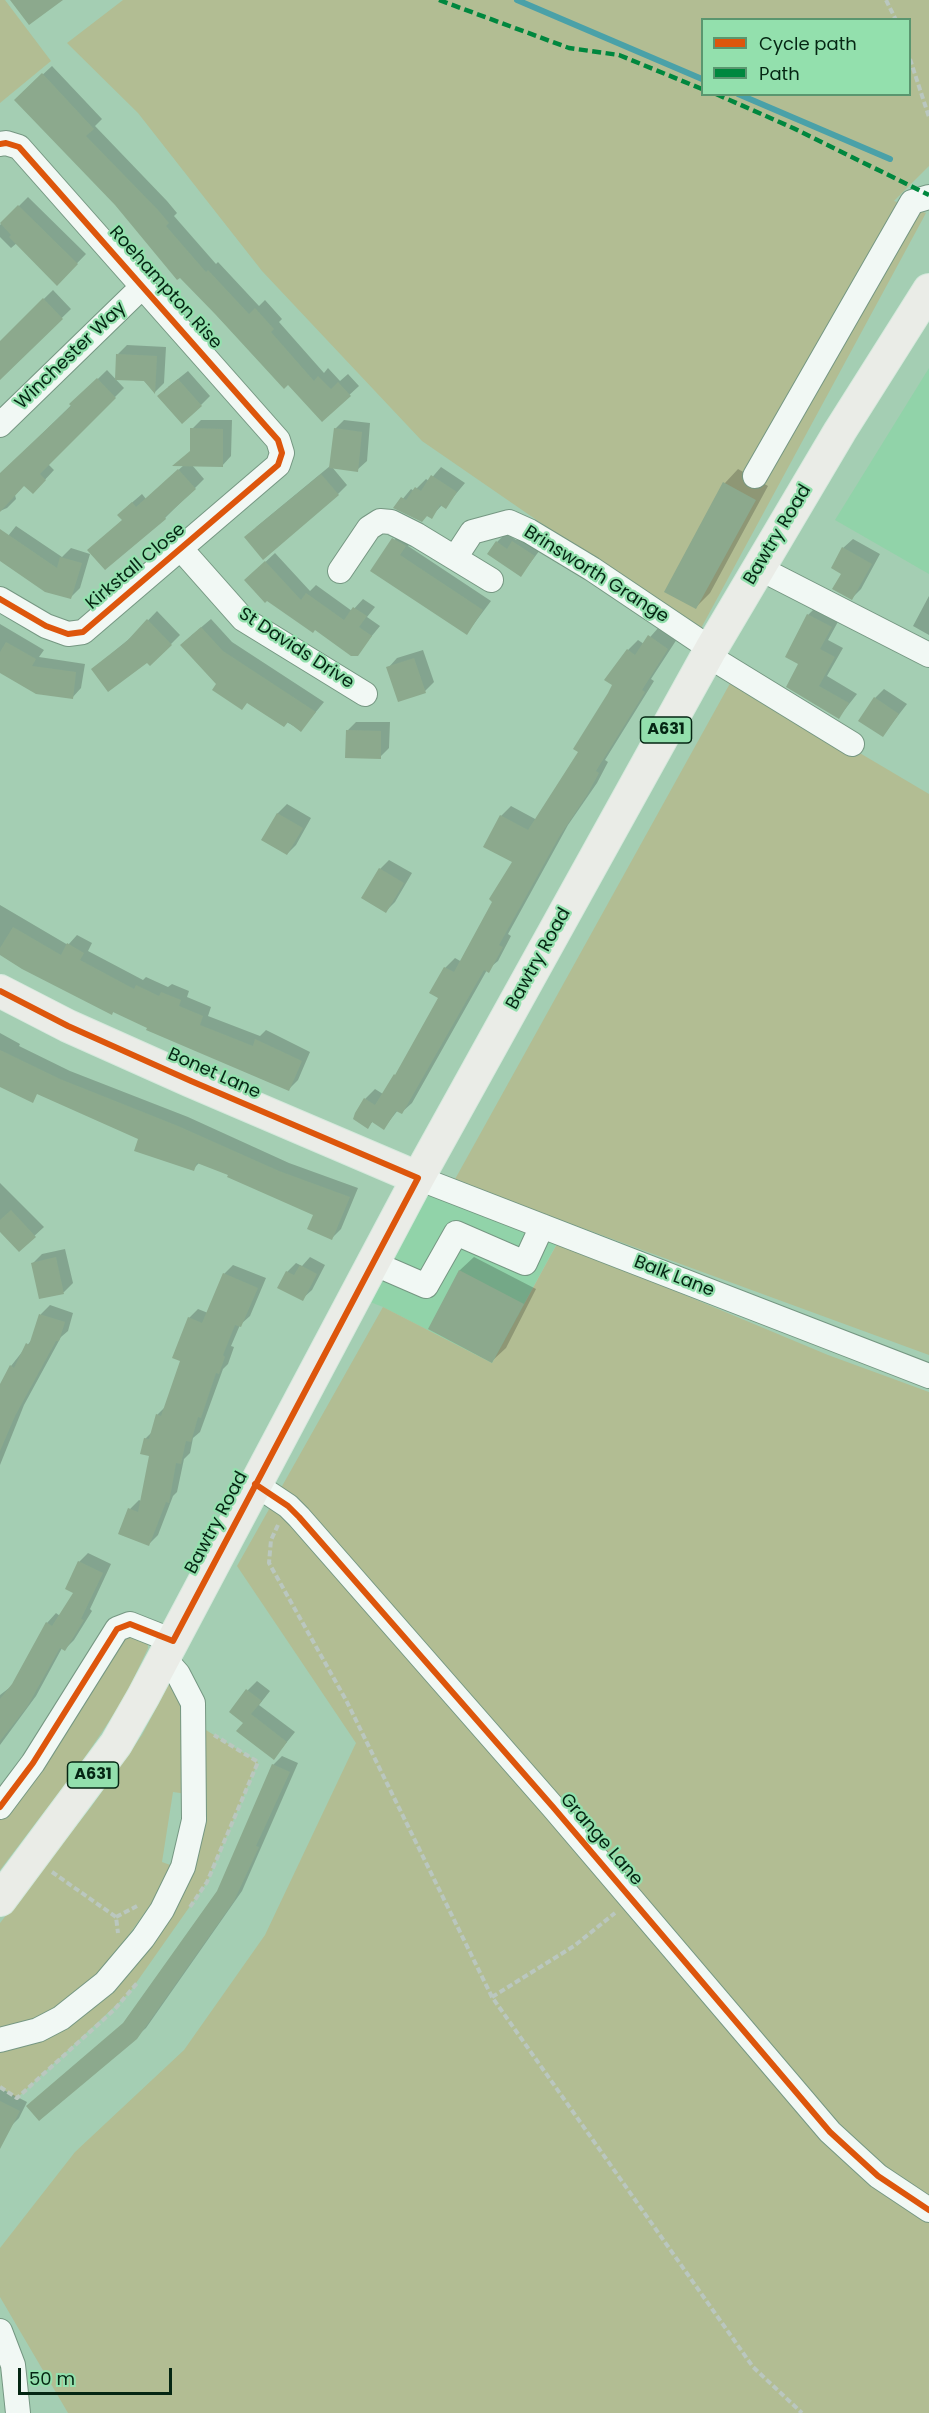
<!DOCTYPE html>
<style>
body{margin:0}
#map{position:relative;width:929px;height:2413px;overflow:hidden;background:#a4ceb3;font-family:Poppins,sans-serif}
canvas{display:block}
.legend{position:absolute;left:701px;top:18px;width:210px;height:78px;box-sizing:border-box;background:#93e0ad;border:2px solid #5a966f;margin:0;padding:8px 10px;list-style:none;font-size:18px;color:#052613}
.legend li{display:flex;align-items:center;gap:12px;height:30px}
.legend b{width:30px;border:2px solid #5a966f}
.scale{position:absolute;left:18px;top:2368px;width:154px;height:27px;box-sizing:border-box;border:3px solid #052613;border-top:0;padding-left:8px;font-size:18px;line-height:21px;white-space:nowrap;color:#052613;-webkit-text-stroke:4px #93e0ad;paint-order:stroke}
</style>
<div id="map">
<canvas width="929" height="2413"></canvas>
<ul class="legend">
<li><b style="height:8px;background:#dd560c"></b>Cycle path</li>
<li><b style="height:8px;background:#00873e"></b>Path</li>
</ul>
<div class="scale">50 m</div>
</div>
<script>
const ctx = document.querySelector('canvas').getContext('2d');
ctx.lineJoin = 'round';
function fill(path, color) {
  ctx.fillStyle = color;
  ctx.fill(path, 'evenodd');
}
function poly(rows) {
  const path = new Path2D();
  for (const r of rows) {
    path.moveTo(r[0], r[1]);
    for (let i = 2; i < r.length; i += 2) path.lineTo(r[i], r[i + 1]);
  }
  return path;
}
function trace(path, color, width, dash) {
  ctx.strokeStyle = color;
  ctx.lineWidth = width;
  ctx.lineCap = dash ? 'butt' : 'round';
  ctx.setLineDash(dash || []);
  ctx.stroke(path);
}
function write(font, color, halo, rows, align = 'center') {
  ctx.font = font + ' Poppins,sans-serif';
  ctx.lineWidth = 4.5;
  ctx.setLineDash([]);
  ctx.textBaseline = 'middle';
  ctx.strokeStyle = halo;
  ctx.fillStyle = color;
  for (const [text, x, y, turn = 0] of rows) {
    ctx.save();
    ctx.translate(x, y);
    ctx.rotate((+turn || 0) * Math.PI / 180);
    ctx.textAlign = isNaN(turn) ? turn : align;
    if (halo) ctx.strokeText(text, 0, 0);
    ctx.fillText(text, 0, 0);
    ctx.restore();
  }
}
fill(poly([
 [929,368,929,574,835,520],
 [418,1178,562,1234,492,1363,383,1307,355,1296]
]), '#91d3a9');
fill(poly([
 [0,0,5,0,51,61,0,103],
 [123,0,929,0,929,166,894,201,926,213,699,632,422,441,262,271,138,113,67,43],
 [702,20,910,20,910,94,702,94],
 [733,678,929,794,929,1355,454,1181],
 [558,1242,828,1355,929,1392,929,2413,68,2413,0,2297,0,2248,75,2152,184,2050,265,1935,356,1743,237,1566,383,1307,492,1363],
 [127,1635,147,1637,148,1648,124,1699,79,1766,0,1870,0,1820,47,1757],
 [171,1680,183,1700,187,1794,173,1792,162,1862,173,1866,159,1893,97,1979,42,2019,0,2030,0,1923,91,1807,142,1735],
 [201,1727,258,1762,207,1882,129,1993,17,2098,0,2087,0,2050,35,2041,182,1883]
]), '#b2bd93');
fill(poly([
 [52,66,102,119,95,126,167,201,177,213,174,216,216,264,218,262,259,306,265,300,282,319,279,322,324,373,328,368,340,381,348,374,359,386,322,420,288,383,284,387,180,276,25,91],
 [28,197,86,254,57,284,17,243,11,248,0,237,0,225],
 [53,290,71,309,0,378,0,342],
 [127,345,166,347,164,383,155,392,118,354],
 [107,370,124,388,48,464,54,470,42,483,25,484,15,495,16,499,7,508,0,511,0,475],
 [188,371,210,396,201,405,168,387],
 [201,420,232,420,231,456,222,466,192,465,204,479,165,518,123,519,128,506,142,494,146,499,184,465,191,450,192,429],
 [344,420,370,423,367,461,357,470,332,467,347,485,338,494,255,528,330,466,335,429],
 [441,467,465,483,445,507,442,505,431,517,396,507,411,489,414,491,426,479,429,481],
 [738,469,768,486,710,593,696,607,725,483],
 [16,526,62,557,71,548,90,554,80,588,71,597,0,559,0,546],
 [402,530,414,536,408,546,491,601,467,633,372,570],
 [506,533,516,540,523,533,543,546,521,575,497,542],
 [853,539,880,554,861,589,852,598,843,548],
 [275,553,310,591,316,585,352,611,363,599,375,607,367,617,380,626,357,654,246,580],
 [929,596,929,635,913,626],
 [817,606,840,618,828,640,843,648,827,676,857,694,839,717,800,663,808,615],
 [157,611,180,635,171,644,147,661,93,669,135,634],
 [211,619,232,642,324,702,301,730,218,684,191,636],
 [0,624,44,650,39,657,85,664,81,688,72,698,0,672],
 [659,627,677,639,651,679,654,681,605,760,608,762,597,783,568,825,508,934,511,936,498,961,487,970,412,1103,402,1112,398,1110,384,1128,373,1121,368,1127,365,1099,375,1089,383,1094,401,1069,441,998,431,992,445,968,455,958,462,962,514,862,501,816,511,806,537,820,580,752,614,685,607,680,628,650,638,640,644,644],
 [423,650,434,682,425,691,388,668,397,658],
 [884,689,907,704,883,735,875,698],
 [356,722,390,722,389,748,380,757,347,731],
 [287,804,311,818,296,845,287,854,263,840,278,813],
 [389,860,412,873,395,902,386,911,380,869],
 [0,905,68,945,77,935,92,943,88,951,143,980,146,977,168,987,172,984,189,991,187,997,211,1007,208,1016,260,1036,266,1030,310,1052,298,1080,289,1089,114,1011,112,1013,0,953],
 [0,1033,20,1044,19,1046,70,1071,188,1117,289,1163,358,1188,341,1229,332,1238,315,1214,200,1162,193,1169,140,1138,0,1075],
 [0,1183,44,1227,19,1250,0,1229],
 [65,1249,73,1283,64,1292,40,1297,33,1263,42,1254],
 [310,1257,325,1265,312,1290,302,1299,287,1272,296,1263,302,1266],
 [474,1257,536,1289,506,1348,492,1361,430,1329,460,1270],
 [233,1265,266,1278,250,1316,240,1325,231,1346,234,1347,228,1364,223,1369,200,1432,193,1438,190,1453,184,1459,177,1492,173,1496,158,1535,149,1544,130,1509,139,1500,141,1501,150,1455,145,1439,152,1432,157,1415,166,1406,182,1360,189,1318,198,1309,208,1313,224,1274],
 [50,1305,73,1313,68,1331,61,1337,24,1405,0,1465,0,1388,11,1366,33,1338,41,1314],
 [88,1553,111,1564,90,1609,92,1611,74,1640,65,1649,62,1648,36,1696,0,1745,0,1695,13,1685,47,1623,56,1613,60,1616,75,1592,79,1562],
 [257,1681,270,1691,259,1705,295,1732,274,1758,245,1722,248,1690],
 [282,1756,298,1763,242,1891,146,2028,136,2037,126,2020,219,1891,273,1765],
 [0,2088,27,2102,19,2118,10,2127,0,2122]
]), '#0003');
trace(poly([
 [517,0,702,79],
 [738,94,890,159]
]), '#4aa1a8', 6);
fill(poly([
 [10,0,63,0,29,25],
 [42,73,94,129,86,136,158,210,169,223,166,226,206,272,208,270,249,314,255,308,274,329,271,332,314,381,318,376,331,389,338,382,351,396,322,422,288,385,284,389,216,315,180,278,177,280,115,205,14,100],
 [18,205,78,264,57,286,9,237,11,235,0,223],
 [43,298,63,319,0,380,0,341],
 [116,354,157,356,155,394,144,381,115,380],
 [97,378,116,398,40,474,46,480,33,494,24,486,0,512,0,473,71,406,69,404],
 [178,379,202,406,182,424,157,396],
 [190,428,223,429,223,467,172,466,190,451],
 [334,428,362,432,358,472,329,468],
 [178,469,196,489,165,517,166,519,105,570,87,550,122,520,117,515,132,502,136,507],
 [321,474,339,495,263,560,244,537],
 [431,475,457,492,446,509,440,505,432,519,427,516,422,522,393,508,401,497,406,500,415,487,421,491],
 [723,482,756,500,696,609,664,592],
 [0,529,57,568,60,557,82,563,71,599,45,592,0,561],
 [392,538,406,546,400,555,483,610,467,635,370,571],
 [496,541,507,549,512,541,535,556,521,577,487,554],
 [842,547,872,564,852,600,832,589,841,574,831,568],
 [265,561,301,600,306,593,344,620,353,607,367,616,359,627,372,636,358,656,351,656,315,630,313,633,267,601,265,603,244,580],
 [807,614,832,627,820,649,835,657,819,686,849,703,839,719,786,687,798,664,785,657],
 [147,619,172,645,150,666,147,663,108,692,91,669,127,641],
 [201,627,223,651,316,712,301,732,288,722,284,727,247,703,242,710,212,690,216,684,180,645],
 [648,635,668,649,642,690,645,692,596,771,599,773,587,795,559,837,499,945,503,947,489,973,484,970,402,1114,396,1111,384,1130,372,1122,368,1129,353,1119,355,1113,364,1098,375,1105,394,1074,395,1075,438,998,429,993,444,967,454,972,492,902,489,899,512,862,483,847,500,815,528,830,578,752,573,749,608,693,612,685,604,680,627,649,635,655],
 [6,642,36,659,32,666,76,672,73,699,36,694,0,673,0,652],
 [414,658,426,693,398,702,386,667],
 [874,697,899,714,883,737,858,721],
 [346,730,381,731,381,759,345,758],
 [277,813,303,828,287,855,261,840],
 [379,868,404,883,386,913,361,898],
 [13,927,61,955,67,943,84,953,80,960,134,989,136,985,159,996,161,992,181,1000,179,1006,203,1016,200,1025,253,1046,255,1039,302,1061,289,1091,146,1030,147,1028,113,1012,112,1015,22,969,0,955,0,948],
 [0,1050,60,1079,178,1126,279,1171,350,1197,332,1240,307,1229,313,1215,227,1177,228,1175,197,1163,194,1171,134,1151,138,1139,37,1094,33,1103,0,1087],
 [11,1210,36,1237,19,1252,0,1232,0,1220],
 [56,1257,64,1294,39,1299,31,1263],
 [300,1265,317,1274,303,1301,277,1288,286,1271,294,1275],
 [459,1270,524,1304,492,1363,428,1329],
 [223,1273,258,1288,241,1327,235,1325,223,1355,225,1357,219,1374,216,1373,201,1418,198,1417,191,1442,186,1441,181,1464,176,1463,169,1503,166,1502,149,1546,118,1534,128,1508,138,1512,149,1456,140,1454,144,1438,149,1439,156,1414,161,1416,180,1361,172,1358,188,1317,202,1323],
 [39,1314,65,1322,59,1341,56,1341,15,1416,0,1451,0,1384,10,1365,14,1368,26,1343,29,1345],
 [78,1561,103,1573,81,1619,84,1620,65,1651,60,1648,27,1707,0,1741,0,1699,12,1684,46,1622,52,1626,73,1593,65,1589],
 [246,1689,262,1701,251,1714,287,1742,274,1760,236,1731,243,1723,229,1712],
 [272,1764,290,1772,256,1846,259,1847,234,1901,137,2039,39,2121,26,2106,123,2023,217,1891],
 [0,2101,20,2111,0,2149]
]), '#8ca98d');
const minor = poly([
 [0,144,6,143,19,147,278,440,282,453,278,465,83,632,68,634,46,626,0,599],
 [0,425,143,286],
 [755,476,912,202,929,197],
 [181,549,243,619,365,694],
 [455,558,472,532,509,522,529,531,592,569,711,649],
 [759,568,929,655],
 [340,571,369,528,380,521,391,522,417,535,491,580],
 [707,655,852,744],
 [418,1178,929,1376],
 [373,1263,426,1286,456,1233,525,1263,542,1226],
 [255,1484,288,1506,299,1517,553,1807,830,2132,878,2176,929,2210],
 [0,1807,33,1763,117,1629,130,1624,173,1641],
 [0,2040,38,2030,61,2018,105,1983,143,1938,162,1910,183,1867,194,1820,193,1703,178,1674,164,1658],
 [0,2331,13,2365,18,2413]
]);
const major = poly([
 [0,991,68,1026,191,1081,418,1178],
 [0,1900,116,1744,143,1697,418,1178,711,649,840,431,929,290]
]);
trace(minor, '#759782', 26);
trace(major, '#d6e9dd', 34);
trace(poly([
 [886,0,896,20],
 [910,59,929,117],
 [278,1525,271,1540,269,1563,346,1700,492,1997,753,2367,802,2413],
 [52,1872,116,1917,118,1933],
 [190,1907,207,1882,258,1762,214,1735],
 [116,1917,137,1906],
 [492,1997,574,1946,615,1913],
 [0,2087,17,2098,114,2010,138,1982]
]), '#bac7bf', 4, [6, 3]);
trace(minor, '#f1f8f4', 24);
trace(major, '#eaece7', 32);
trace(poly([
 [439,0,569,48,619,55,702,89],
 [716,94,793,128,929,195]
]), '#00873e', 4.5, [9, 4.5]);
trace(poly([
 [0,144,6,143,19,147,278,440,282,453,278,465,83,632,68,634,46,626,0,599],
 [0,991,68,1026,191,1081,418,1178,173,1641,130,1624,117,1629,33,1763,0,1807],
 [255,1484,288,1506,299,1517,553,1807,830,2132,878,2176,929,2210]
]), '#dd560c', 6);
for (const [x, y, w] of [
 [666,730,51],
 [93,1775,51]
]) {
  const box = new Path2D();
  box.roundRect(x - w / 2, y - 13, w, 26, 4.5);
  ctx.fillStyle = '#93e0ad';
  ctx.fill(box);
  trace(box, '#052613', 1.5);
}
write('bold 16px', '#052613', null, [
 ["A631",666,730],
 ["A631",93,1775]
]);
write('18px', '#052613', '#93e0ad', [
 ["Roehampton Rise",165,288,48],
 ["Winchester Way",71,356,-44],
 ["Bawtry Road",778,535,-59],
 ["Kirkstall Close",136,567,-40],
 ["Brinsworth Grange",596,575,32],
 ["St Davids Drive",296,649,33],
 ["Bawtry Road",539,959,-61],
 ["Bonet Lane",214,1074,24],
 ["Balk Lane",674,1277,21],
 ["Bawtry Road",217,1523,-62],
 ["Grange Lane",601,1840,49]
]);
</script>
